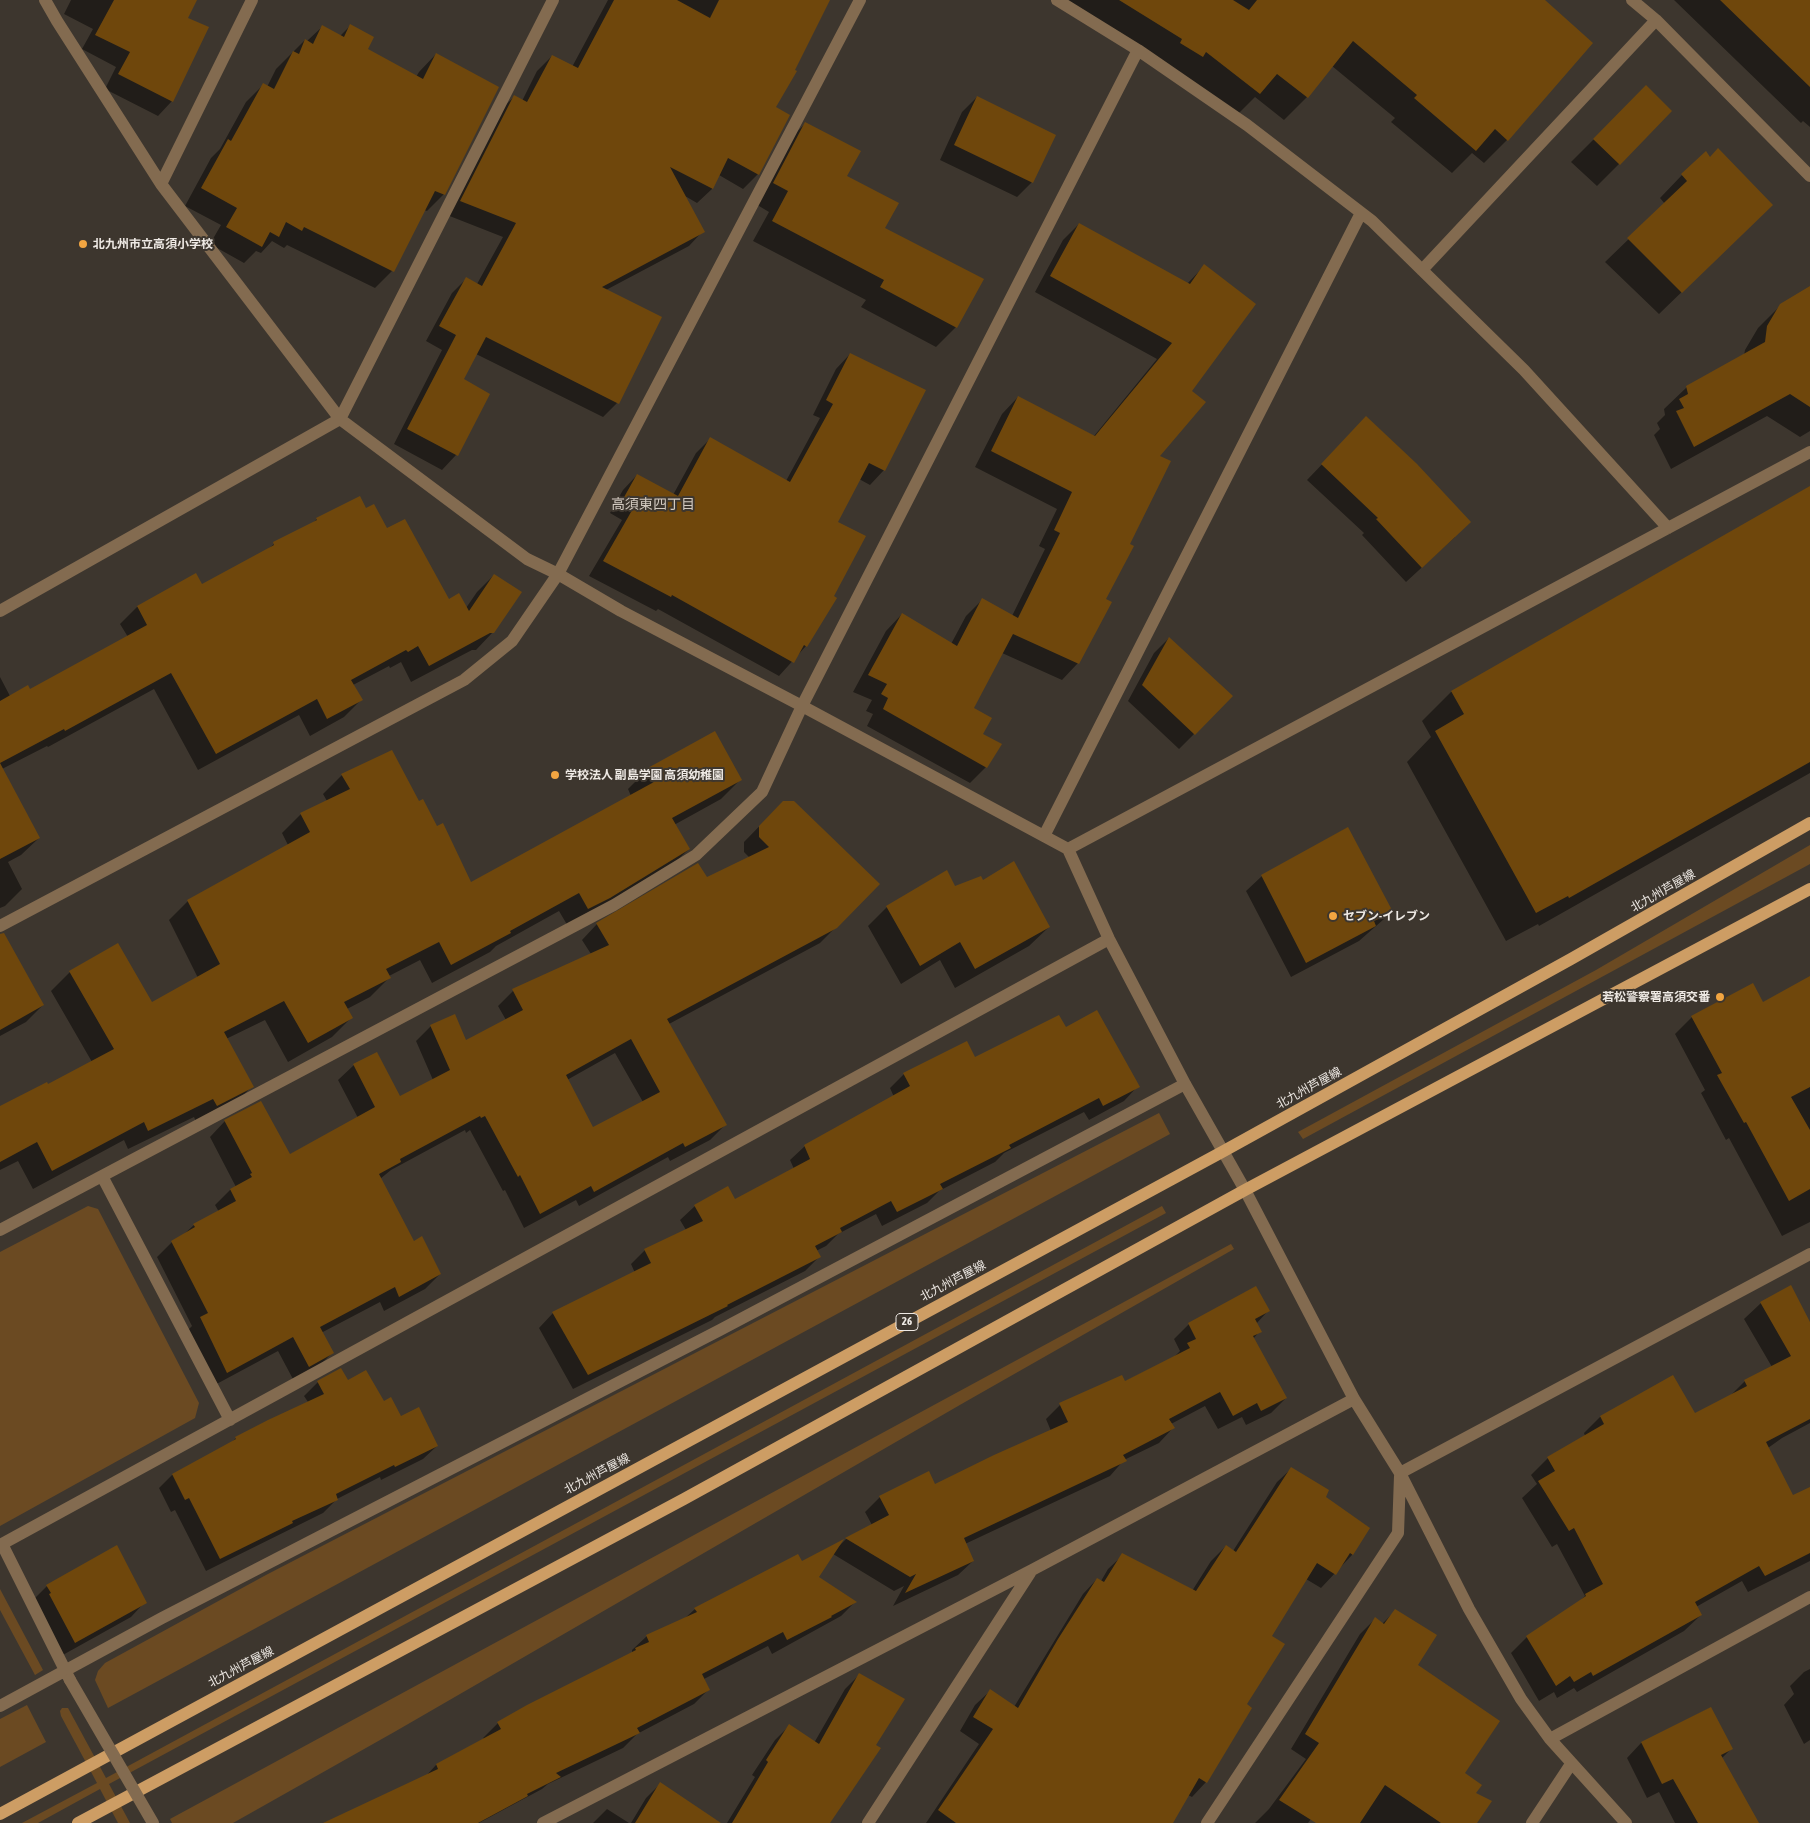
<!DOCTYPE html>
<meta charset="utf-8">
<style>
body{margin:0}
canvas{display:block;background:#3d362e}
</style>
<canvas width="1810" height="1823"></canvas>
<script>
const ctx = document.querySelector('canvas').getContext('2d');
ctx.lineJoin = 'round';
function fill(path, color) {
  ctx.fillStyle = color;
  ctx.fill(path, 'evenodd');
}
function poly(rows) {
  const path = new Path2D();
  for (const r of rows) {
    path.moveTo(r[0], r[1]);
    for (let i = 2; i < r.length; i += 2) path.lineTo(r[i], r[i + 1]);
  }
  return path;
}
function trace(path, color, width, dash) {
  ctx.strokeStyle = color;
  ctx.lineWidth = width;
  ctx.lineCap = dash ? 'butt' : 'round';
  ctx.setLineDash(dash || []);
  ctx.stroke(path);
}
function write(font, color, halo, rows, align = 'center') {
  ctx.font = font + ' "Asap Condensed","Noto Sans JP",sans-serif';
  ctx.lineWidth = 4;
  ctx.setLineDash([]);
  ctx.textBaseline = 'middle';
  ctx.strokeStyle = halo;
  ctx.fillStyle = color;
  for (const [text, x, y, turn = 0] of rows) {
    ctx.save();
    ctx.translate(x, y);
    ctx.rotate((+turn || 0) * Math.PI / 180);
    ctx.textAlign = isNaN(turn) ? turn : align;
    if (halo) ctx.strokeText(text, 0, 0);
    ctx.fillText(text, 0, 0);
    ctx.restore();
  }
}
fill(poly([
 [1810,845,1810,864,1303,1139,1298,1132,1596,970],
 [1159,1113,1170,1134,108,1708,95,1680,98,1671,105,1663,266,1575],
 [88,1206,98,1209,199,1403,195,1418,0,1526,0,1252],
 [1162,1206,1166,1213,109,1784,130,1823,118,1823,100,1789,38,1823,22,1823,97,1783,61,1716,60,1711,62,1708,68,1708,106,1778],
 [1231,1244,1234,1249,965,1402,396,1731,233,1823,172,1823,170,1819],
 [0,1589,43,1670,35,1675,0,1610],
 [27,1705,46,1742,0,1767,0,1719]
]), '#6b4a22');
fill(poly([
 [71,0,196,0,187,18,172,101,158,116,105,89,116,67,82,49,93,29,64,14],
 [608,0,787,0,774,108,789,115,758,174,743,189,719,175,712,189,697,203,685,196,703,231,689,246,606,290,617,403,603,417,476,354,462,380,488,394,456,455,442,470,394,444,442,350,426,341,452,293,467,278,477,284,503,237,447,215,499,111,514,97,522,101,537,71,552,56,572,67],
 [1058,0,1543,0,1507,140,1484,163,1472,153,1452,173,1391,122,1395,118,1332,66,1307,97,1284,120,1255,97,1236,116],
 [1674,0,1810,0,1810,127,1803,121,1801,123],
 [323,26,340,36,350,26,367,50,416,77,419,72,436,54,444,194,427,211,424,210,392,271,375,288,287,245,284,248,272,241,261,253,256,251,244,263,210,244,221,225,185,206,211,158,220,149,246,102,263,85,267,87,276,69,305,40,307,41],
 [1646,87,1619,164,1597,186,1571,162],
 [977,97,1032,182,1017,197,940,160,962,112],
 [805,124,956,327,936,347,861,307,866,300,753,241,769,212,754,203,785,143],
 [1682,175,1749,227,1659,314,1605,262,1665,204,1660,198],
 [1079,224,1187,284,1204,266,1190,391,1158,457,1128,544,1078,663,1062,680,1002,653,973,709,981,735,986,767,970,783,867,726,873,714,866,711,872,700,853,692,886,631,902,614,951,644,966,616,982,600,1012,616,1045,549,1039,546,1057,509,975,467,1002,414,1018,397,1094,436,1157,359,1035,292,1063,240],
 [1810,290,1810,431,1800,437,1767,416,1671,469,1654,435,1660,429,1657,423,1665,415,1664,409,1687,387,1744,355,1745,350,1758,328,1781,305],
 [850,354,884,470,870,485,859,479,836,522,806,646,779,676,658,609,656,611,589,576,622,520,610,513,623,490,637,475,673,495,696,453,710,439,786,481,820,418,813,415,836,369],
 [1352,433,1455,537,1406,582,1362,535,1364,533,1307,480],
 [1808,489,1810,493,1810,773,1539,926,1538,924,1506,941,1407,762,1431,737,1422,721,1451,692],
 [365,509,386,530,448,601,466,608,477,592,494,575,493,632,476,650,472,650,411,682,401,662,390,668,389,666,353,685,361,700,344,717,310,736,299,715,198,770,154,689,48,747,47,746,2,769,39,838,21,855,8,862,22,889,5,906,0,908,0,677,10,696,30,691,128,637,120,624,137,607,202,586,267,550,274,544,312,524,317,519],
 [1169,638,1194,734,1179,749,1128,701,1154,653],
 [647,770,740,780,721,799,674,825,689,849,669,868,569,928,559,911,496,946,490,952,432,983,420,960,389,976,390,977,370,997,347,1009,351,1018,332,1037,288,1062,265,1020,226,1039,252,1086,233,1106,197,1124,194,1117,128,1149,124,1140,33,1189,18,1161,0,1170,0,1107,48,1086,92,1062,51,991,70,972,152,1003,198,978,169,920,188,901,288,845,282,833,301,814,327,801,323,794,342,775,419,802,471,883,631,796,628,789],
 [648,775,651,775,658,787,656,788],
 [783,802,836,927,820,943,669,1024,725,1125,710,1140,670,1161,668,1157,579,1206,576,1200,524,1228,505,1190,503,1191,470,1130,466,1133,465,1130,391,1170,380,1179,414,1242,440,1274,425,1289,384,1311,380,1302,321,1333,332,1353,317,1368,294,1381,278,1351,211,1387,185,1333,192,1326,157,1257,172,1242,183,1235,194,1225,219,1212,215,1205,230,1190,236,1187,210,1137,225,1121,289,1155,358,1118,338,1080,354,1065,377,1053,400,1098,433,1080,416,1041,431,1026,466,1042,506,1020,498,1006,513,991,591,954,582,940,597,924,706,879,750,858,744,852,744,842],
 [615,1053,643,1102,593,1129,567,1080],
 [1347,828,1392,912,1359,941,1291,977,1246,891,1262,876],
 [983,882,1049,927,1029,946,955,988,940,960,901,984,868,926,887,907],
 [0,934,43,1005,26,1022,0,1036],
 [1810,978,1810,1222,1782,1236,1729,1138,1726,1140,1701,1093,1705,1090,1675,1034,1692,1017,1762,1003],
 [1065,1028,1138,1086,1124,1101,1089,1120,1084,1112,1004,1153,995,1162,939,1191,927,1203,882,1226,876,1214,838,1234,826,1246,816,1251,819,1257,805,1271,715,1317,712,1320,573,1389,539,1328,553,1313,635,1273,631,1264,645,1250,686,1230,680,1220,695,1206,735,1201,794,1169,790,1160,805,1146,894,1097,890,1088,904,1074,975,1058],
 [1761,1303,1810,1322,1810,1423,1782,1438,1768,1448,1793,1497,1810,1490,1810,1561,1748,1592,1742,1581,1696,1607,1701,1615,1684,1631,1577,1692,1574,1688,1557,1698,1554,1692,1539,1701,1511,1653,1527,1637,1577,1604,1585,1596,1557,1544,1552,1547,1522,1498,1537,1484,1531,1475,1548,1458,1585,1436,1584,1433,1600,1417,1694,1415,1729,1397,1745,1381,1772,1367,1744,1319],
 [1268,1311,1256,1324,1260,1331,1253,1339,1286,1398,1271,1413,1246,1425,1242,1417,1218,1429,1205,1406,1171,1424,1173,1428,1159,1443,1124,1460,1110,1476,965,1544,973,1561,958,1575,893,1606,904,1586,894,1591,833,1554,818,1577,855,1602,841,1616,772,1654,768,1646,704,1679,709,1689,694,1704,637,1734,623,1748,548,1784,542,1789,479,1823,335,1823,424,1778,436,1765,484,1739,483,1738,498,1723,632,1653,632,1650,647,1636,684,1619,695,1609,839,1546,846,1539,872,1525,865,1512,880,1497,934,1486,1051,1431,1046,1419,1060,1405,1124,1382,1174,1357,1180,1351,1174,1339,1189,1324],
 [318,1382,348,1382,383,1403,437,1446,423,1459,381,1480,380,1477,337,1499,323,1513,206,1571,175,1510,171,1512,159,1488,172,1475,230,1444,236,1438,308,1402,304,1396],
 [1292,1468,1324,1497,1369,1528,1352,1555,1321,1588,1306,1579,1270,1636,1245,1705,1250,1708,1206,1782,1192,1797,1188,1795,1171,1823,926,1823,979,1744,960,1731,975,1705,990,1691,1014,1707,1083,1594,1097,1579,1101,1581,1108,1569,1123,1555,1192,1591,1211,1561,1226,1546,1233,1551,1277,1482],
 [47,1586,145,1602,131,1617,61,1656,33,1600],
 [1396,1610,1416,1666,1464,1773,1475,1793,1475,1823,1349,1823,1321,1805,1308,1823,1255,1823,1269,1809,1306,1759,1291,1749,1360,1634,1375,1619,1382,1624],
 [1810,1669,1810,1740,1804,1744,1784,1705,1794,1694,1790,1686,1804,1672],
 [859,1675,829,1823,727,1823,755,1777,752,1775,775,1740,789,1726,814,1743,845,1689],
 [1710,1708,1731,1749,1721,1759,1757,1823,1675,1823,1659,1792,1647,1798,1627,1758,1641,1743],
 [660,1784,719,1823,631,1823,646,1798],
 [607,1809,629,1823,593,1823]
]), '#0007');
fill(poly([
 [114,0,197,0,188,18,209,27,173,102,118,74,130,52,95,35],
 [614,0,677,0,710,18,719,0,830,0,795,70,797,71,776,107,790,115,759,175,728,158,713,189,670,167,705,232,602,287,662,317,619,404,486,337,464,379,490,394,458,456,407,429,456,335,439,326,466,277,482,286,516,223,460,201,514,95,527,102,552,55,578,68],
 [1119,0,1233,0,1249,10,1257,0,1545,0,1593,43,1508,141,1495,129,1476,151,1414,98,1417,95,1353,41,1308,98,1277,74,1260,94,1206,52,1203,57,1180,43,1182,39],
 [1720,0,1810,0,1810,87],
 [350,24,374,37,368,49,423,79,436,53,499,87,445,195,435,191,394,272,304,227,302,231,286,222,279,237,270,232,262,247,226,227,237,208,201,188,228,139,231,141,263,83,274,89,293,51,299,54,305,39,313,44,322,25,344,37],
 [1646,85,1672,111,1620,165,1593,139],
 [977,96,1056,135,1033,183,954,145],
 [805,122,861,151,847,176,899,203,885,228,984,279,957,328,880,287,884,280,772,221,788,191,773,183],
 [1718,148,1773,205,1682,293,1627,238,1687,181,1681,174,1706,151,1710,157],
 [1079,223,1190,284,1204,264,1256,304,1192,391,1206,402,1160,456,1171,461,1130,544,1134,546,1106,599,1112,602,1079,664,1013,634,974,708,992,718,983,734,1002,744,987,768,883,709,888,698,881,694,887,684,868,675,902,613,957,646,982,598,1018,618,1060,533,1054,530,1072,492,991,451,1018,396,1095,436,1172,343,1050,276],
 [1810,286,1810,407,1790,394,1694,447,1676,411,1684,408,1679,399,1688,394,1686,386,1765,342,1767,326,1780,304],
 [850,353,926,390,885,471,869,463,838,522,866,536,834,596,837,598,807,647,804,645,794,663,672,595,671,597,603,561,635,505,623,499,637,474,678,496,710,437,790,482,833,404,826,400],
 [1366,416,1417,464,1471,522,1422,568,1376,519,1378,518,1321,464],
 [1810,486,1810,762,1569,898,1568,896,1536,913,1435,731,1464,714,1451,691],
 [360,496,366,508,374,504,387,528,405,519,449,599,459,593,469,611,494,574,522,592,494,633,490,633,429,666,418,646,408,652,406,650,351,680,363,700,327,719,317,699,216,754,171,673,65,731,64,729,0,763,40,838,0,859,0,701,28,685,30,689,147,625,137,606,196,573,202,584,274,545,273,542,317,520,316,518],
 [1169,637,1233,696,1195,735,1142,685],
 [715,731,742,780,672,818,690,849,610,898,588,909,579,893,510,931,511,933,451,965,439,942,386,969,391,978,344,1002,353,1018,308,1043,284,1001,224,1032,254,1087,217,1106,213,1099,148,1131,144,1122,52,1171,37,1142,0,1162,0,1106,47,1082,48,1084,114,1049,69,971,118,943,152,1002,220,964,187,900,310,832,300,813,350,789,341,774,392,750,419,801,423,799,437,826,443,823,471,882,654,782,646,769],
 [783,801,794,801,880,884,837,928,667,1019,727,1125,685,1147,683,1143,594,1192,591,1186,540,1214,520,1175,518,1177,485,1116,481,1118,480,1116,400,1159,401,1162,379,1174,414,1241,422,1236,441,1274,399,1297,395,1287,320,1327,334,1353,309,1367,293,1337,227,1373,200,1317,208,1313,171,1241,195,1227,193,1224,236,1201,230,1189,252,1177,250,1174,252,1173,224,1120,261,1101,290,1154,375,1107,353,1064,377,1052,400,1096,450,1070,430,1025,455,1014,466,1040,523,1010,512,989,609,945,596,923,698,863,707,877,769,847,759,837,759,826],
 [631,1039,660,1092,593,1127,566,1075],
 [1348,827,1393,912,1374,921,1376,926,1306,963,1261,875],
 [1014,861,1050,927,975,969,960,942,920,966,886,906,947,870,955,886,981,876,983,880],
 [4,933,44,1005,0,1030,0,934],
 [1810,976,1810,1087,1791,1097,1810,1130,1810,1189,1789,1201,1746,1122,1744,1123,1717,1075,1722,1073,1691,1016,1753,983,1763,1002],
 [1097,1010,1140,1087,1103,1106,1099,1098,1009,1145,1011,1148,940,1184,943,1189,897,1212,891,1201,840,1228,842,1232,815,1246,821,1257,727,1305,728,1306,588,1375,552,1312,651,1263,644,1249,703,1221,694,1205,728,1186,735,1199,810,1159,804,1145,910,1086,903,1073,967,1041,975,1057,1059,1015,1066,1027],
 [1791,1285,1810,1322,1810,1419,1766,1442,1793,1495,1810,1487,1810,1553,1765,1576,1759,1566,1695,1602,1702,1615,1593,1676,1591,1672,1574,1682,1570,1676,1556,1686,1526,1636,1586,1596,1585,1594,1603,1584,1574,1528,1569,1531,1538,1481,1555,1471,1547,1457,1604,1424,1600,1416,1673,1375,1695,1413,1747,1386,1744,1380,1791,1356,1760,1302],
 [1256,1286,1270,1311,1255,1319,1262,1332,1253,1336,1287,1398,1261,1411,1257,1403,1233,1416,1220,1392,1169,1419,1175,1428,1123,1455,1127,1461,964,1538,974,1561,905,1593,916,1574,910,1577,845,1538,889,1515,879,1496,929,1471,935,1484,994,1455,1068,1422,1059,1403,1122,1375,1125,1381,1190,1348,1187,1343,1196,1339,1188,1323],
 [341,1368,348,1380,366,1370,384,1401,391,1397,401,1416,419,1407,438,1446,395,1467,394,1465,336,1494,338,1500,292,1521,293,1523,220,1559,189,1498,185,1500,172,1474,236,1439,235,1437,268,1420,324,1394,317,1381],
 [1291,1467,1329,1490,1326,1497,1370,1528,1353,1555,1350,1553,1336,1575,1317,1563,1272,1636,1285,1644,1247,1704,1252,1708,1207,1783,1199,1778,1173,1823,956,1823,938,1810,993,1729,973,1717,990,1689,1018,1708,1058,1639,1097,1578,1104,1582,1122,1553,1196,1591,1226,1545,1236,1552],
 [844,1539,819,1577,857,1602,831,1616,832,1617,787,1640,783,1632,702,1674,710,1690,637,1728,640,1733,556,1773,561,1777,527,1794,528,1796,478,1823,323,1823,438,1769,436,1764,501,1729,497,1722,527,1705,636,1650,635,1648,649,1642,646,1635,697,1612,694,1608,798,1554,802,1561],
 [117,1545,147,1603,75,1643,49,1594,51,1593,46,1585],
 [1395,1609,1437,1635,1418,1665,1500,1721,1465,1773,1482,1785,1476,1793,1492,1801,1477,1823,1441,1823,1385,1785,1360,1823,1316,1823,1279,1800,1319,1743,1305,1734,1365,1634,1375,1617,1384,1624],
 [859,1673,905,1699,876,1745,881,1748,830,1823,732,1823,768,1762,766,1760,789,1724,819,1744],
 [1711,1707,1733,1749,1721,1755,1759,1823,1698,1823,1673,1779,1662,1784,1641,1742],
 [660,1782,721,1823,635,1823]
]), '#6f470c');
trace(poly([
 [45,0,57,21,161,184,340,419,527,559,558,574,621,611,802,706,1068,849,1109,939,1185,1084,1245,1190,1354,1399,1400,1473,1469,1609,1521,1699,1550,1739,1626,1823],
 [1057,0,1138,50,1247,125,1372,221,1524,370,1668,528],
 [1632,0,1656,20,1810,176],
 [161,184,252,0],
 [1422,270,1656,20],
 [0,611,340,419,553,0],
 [1044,836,1361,213],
 [1068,849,1810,452],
 [0,926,464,680,512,641,558,574,860,0],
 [102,1176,230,1420],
 [0,1230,614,905,696,855,762,792,802,706,1138,50],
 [1400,1473,1810,1254],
 [70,1680,2,1544,1109,939],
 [0,1706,162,1618,720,1330,1185,1084],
 [1550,1739,1810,1597],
 [543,1823,1032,1570,1354,1399],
 [868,1823,1030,1573],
 [1207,1823,1398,1533,1400,1476],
 [1532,1823,1571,1764]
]), '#836b50', 12);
trace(poly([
 [0,1814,1222,1152,1571,959,1810,823],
 [78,1823,684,1499,1245,1190,1810,889]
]), '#cd9d64', 12);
trace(poly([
 [70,1680,153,1823]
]), '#836b50', 12);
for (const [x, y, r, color] of [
 [83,244,5,"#f2a541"],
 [555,775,5,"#f2a541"],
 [1333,916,5,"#f2a541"],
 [1720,997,5,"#f2a541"]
]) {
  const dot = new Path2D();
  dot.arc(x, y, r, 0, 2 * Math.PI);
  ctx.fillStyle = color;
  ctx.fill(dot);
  trace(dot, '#3d362e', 2);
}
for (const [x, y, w] of [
 [907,1322,22]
]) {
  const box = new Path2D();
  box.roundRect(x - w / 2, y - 8.5, w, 17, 4);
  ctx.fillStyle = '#3d362e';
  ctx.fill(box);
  trace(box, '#eee9e4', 1);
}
write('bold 11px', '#eee9e4', null, [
 ["26",907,1322]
]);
write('bold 12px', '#eee9e4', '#3d362e', [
 ["北九州市立高須小学校",93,244],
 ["学校法人 副島学園 高須幼稚園",565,775],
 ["セブン-イレブン",1343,916],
 ["若松警察署高須交番",1710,997,"right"]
], 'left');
write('12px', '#eee9e4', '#3d362e', [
 ["北九州芦屋線",1663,891,-30],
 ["北九州芦屋線",1309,1088,-29],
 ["北九州芦屋線",953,1281,-28],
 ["北九州芦屋線",597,1474,-28],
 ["北九州芦屋線",241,1667,-28]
]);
write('14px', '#d3cac0', '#3d362e', [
 ["高須東四丁目",653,505]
]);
</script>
